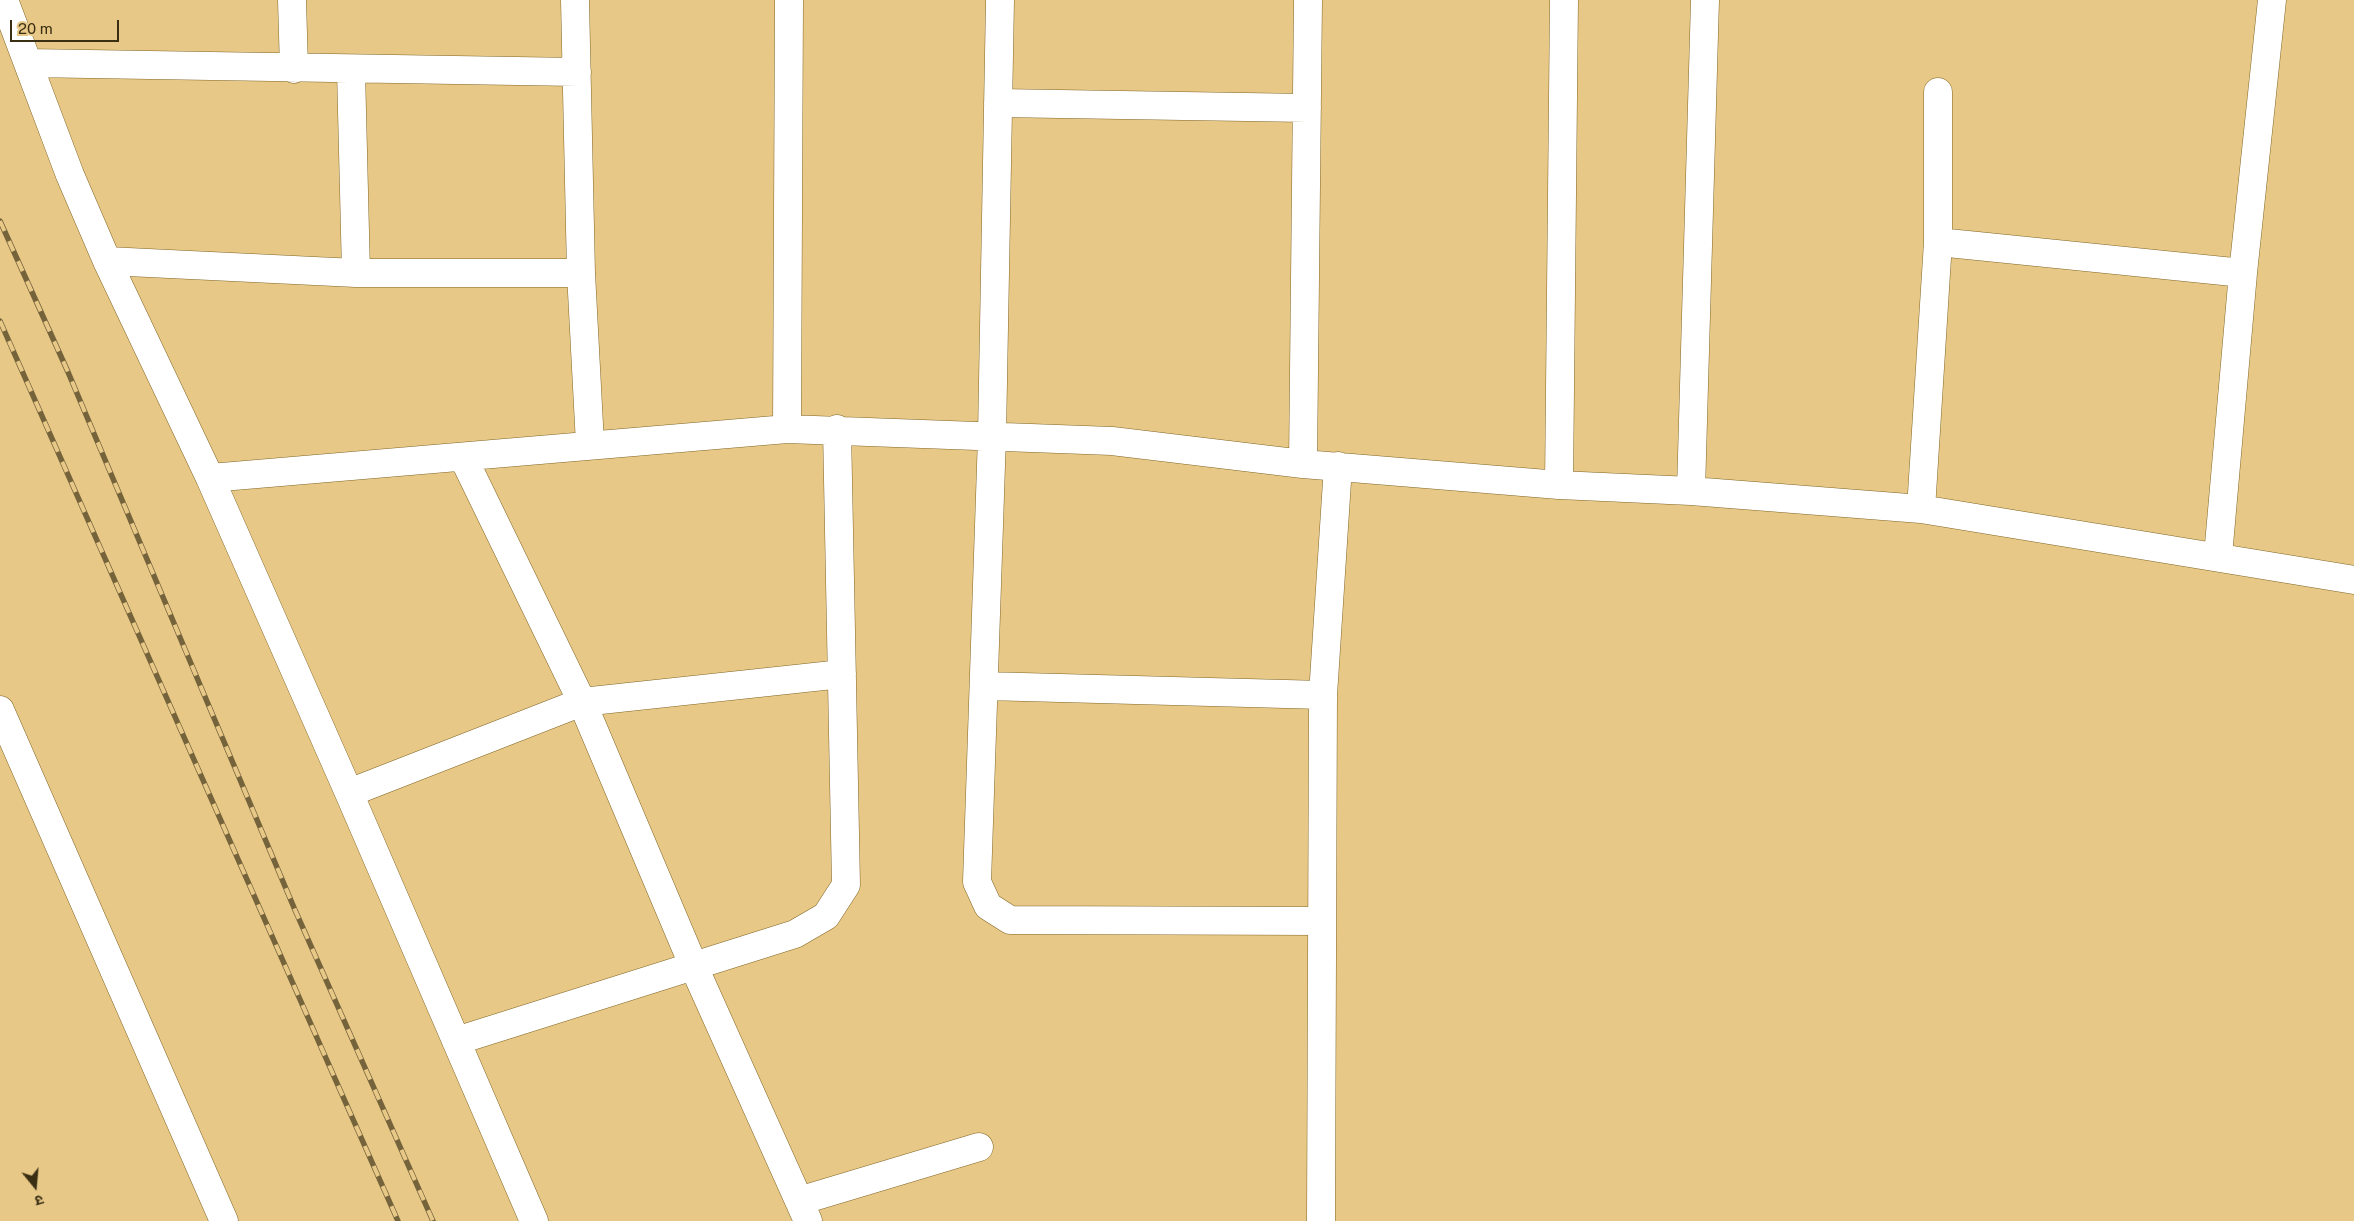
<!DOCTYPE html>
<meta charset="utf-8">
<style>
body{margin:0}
#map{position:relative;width:2354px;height:1221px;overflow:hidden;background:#e7c887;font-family:"Public Sans","Noto Sans Devanagari",sans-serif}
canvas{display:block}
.north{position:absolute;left:10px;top:1161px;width:50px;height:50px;-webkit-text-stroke:4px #e7c887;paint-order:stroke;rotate:163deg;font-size:14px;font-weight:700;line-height:20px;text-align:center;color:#3a2e13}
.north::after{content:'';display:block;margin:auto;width:18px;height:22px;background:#3a2e13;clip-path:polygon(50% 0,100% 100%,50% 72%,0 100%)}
.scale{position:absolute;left:10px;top:20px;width:109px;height:22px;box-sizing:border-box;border:2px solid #3a2e13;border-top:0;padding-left:6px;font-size:15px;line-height:18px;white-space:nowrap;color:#3a2e13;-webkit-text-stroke:4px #e7c887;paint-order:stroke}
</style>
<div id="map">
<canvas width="2354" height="1221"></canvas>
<div class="north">उ</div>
<div class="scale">20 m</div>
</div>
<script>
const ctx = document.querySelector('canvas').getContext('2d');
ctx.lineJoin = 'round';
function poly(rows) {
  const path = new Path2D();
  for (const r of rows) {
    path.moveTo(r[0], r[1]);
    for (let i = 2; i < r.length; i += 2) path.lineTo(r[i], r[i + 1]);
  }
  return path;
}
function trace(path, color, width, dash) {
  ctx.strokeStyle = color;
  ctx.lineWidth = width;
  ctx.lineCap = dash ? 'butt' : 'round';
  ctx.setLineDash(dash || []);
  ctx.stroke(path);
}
const street = poly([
 [4,0,70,175,107,261,210,478,349,793,534,1221],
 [292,0,294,69],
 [575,0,581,273,590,444],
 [1000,0,992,436,977,882,988,906,1010,920,1322,921],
 [28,63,577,72],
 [351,70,356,273],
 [998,103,1307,108],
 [1938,242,2243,273],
 [107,261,356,273,581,273],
 [787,429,789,0],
 [463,457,582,702,694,967,808,1221],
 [1303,464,1308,0],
 [210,478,787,429,1112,441,1303,464,1559,485,1691,491,1921,509,2354,580],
 [1559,485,1564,0],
 [1691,491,1705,0],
 [1921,509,1938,242,1938,92],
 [2218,556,2243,273,2272,0],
 [985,686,1323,695],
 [0,710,224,1221],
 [349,793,582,702,842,674],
 [456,1041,795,934,826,916,846,885,837,429],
 [799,1201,979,1147],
 [1321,1221,1323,695,1338,466]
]);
trace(street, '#826625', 29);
trace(street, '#fff', 28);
const rail = poly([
 [0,221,68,372,295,910,433,1221],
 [0,321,398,1221]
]);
trace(rail, '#75633b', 5.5);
trace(rail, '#e7c887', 4, [11]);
</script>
